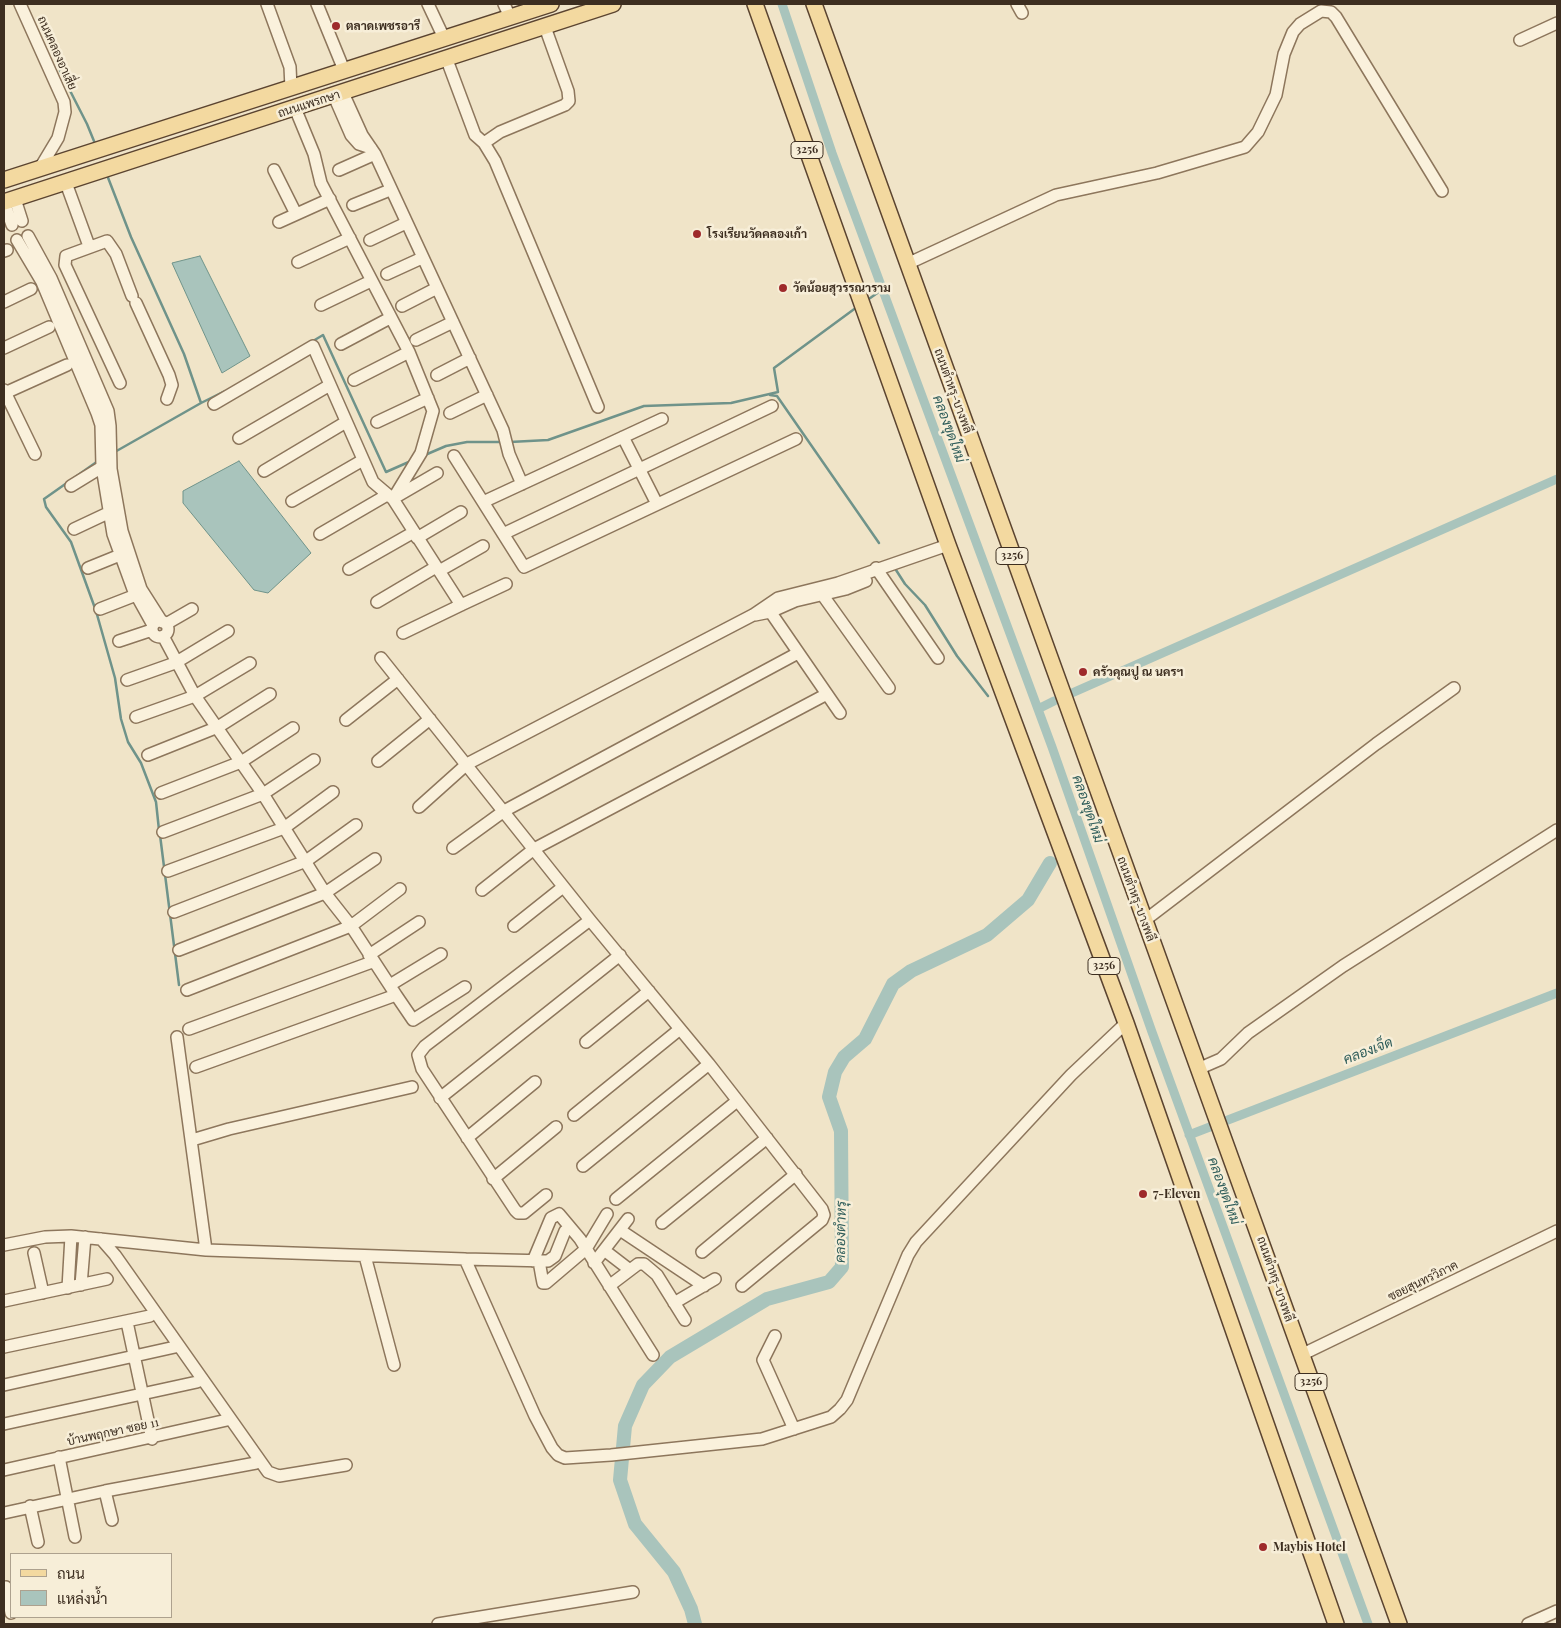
<!DOCTYPE html>
<meta charset="utf-8">
<style>
body{margin:0}
#map{position:relative;width:1561px;height:1628px;overflow:hidden;background:#f0e4c8;font-family:"Playfair Display",Sarabun,serif}
canvas{display:block}
.frame{position:absolute;inset:0;border:5px solid #3d2e20;pointer-events:none}
.legend{position:absolute;left:10px;top:1553px;width:162px;height:65px;box-sizing:border-box;background:#f7eed8;border:1px solid #ada18e;margin:0;padding:6px 9px;list-style:none;font-size:15px;color:#3d2e20}
.legend li{display:flex;align-items:center;gap:10px;height:25px}
.legend b{width:25px;border:1px solid #ada18e}
</style>
<div id="map">
<canvas width="1561" height="1628"></canvas>
<div class="frame"></div>
<ul class="legend">
<li><b style="height:6px;background:#f3d9a0"></b>ถนน</li>
<li><b style="height:14px;background:#a9c4bc"></b>แหล่งน้ำ</li>
</ul>
</div>
<script>
const ctx = document.querySelector('canvas').getContext('2d');
ctx.lineJoin = 'round';
function fill(path, color) {
  ctx.fillStyle = color;
  ctx.fill(path, 'evenodd');
}
function poly(rows) {
  const path = new Path2D();
  for (const r of rows) {
    if (r.length === 3) {
      path.moveTo(r[0] + r[2], r[1]);
      path.arc(r[0], r[1], r[2], 0, 2 * Math.PI);
      continue;
    }
    path.moveTo(r[0], r[1]);
    for (let i = 2; i < r.length; i += 2) path.lineTo(r[i], r[i + 1]);
  }
  return path;
}
function trace(path, color, width, dash) {
  ctx.strokeStyle = color;
  ctx.lineWidth = width;
  ctx.lineCap = dash ? 'butt' : 'round';
  ctx.setLineDash(dash || []);
  ctx.stroke(path);
}
function write(font, color, halo, rows, align = 'center') {
  ctx.font = font + ' "Playfair Display",Sarabun,serif';
  ctx.lineWidth = 5;
  ctx.setLineDash([]);
  ctx.textBaseline = 'middle';
  ctx.strokeStyle = halo;
  ctx.fillStyle = color;
  for (const [text, x, y, turn = 0] of rows) {
    ctx.save();
    ctx.translate(x, y);
    ctx.rotate((+turn || 0) * Math.PI / 180);
    ctx.textAlign = isNaN(turn) ? turn : align;
    if (halo) ctx.strokeText(text, 0, 0);
    ctx.fillText(text, 0, 0);
    ctx.restore();
  }
}
const water = poly([
 [200,256,250,356,222,373,172,263,200,256],
 [239,461,311,553,268,593,254,590,183,503,183,491,239,461]
]);
fill(water, '#a9c4bc');
trace(water, '#6f938a', 1);
trace(poly([
 [60,71,87,124,96,146],
 [107,175,131,237,184,354,201,403,225,391],
 [866,301,883,289],
 [313,341,323,335,386,472,411,461],
 [770,395,777,396,879,543],
 [510,442,548,440,644,406,731,403,778,392,774,368,857,307],
 [113,453,201,403],
 [425,455,446,446,467,442,502,442],
 [98,461,44,499,46,507,71,542,96,611,115,678,121,719,128,742,141,763,156,802,159,830],
 [896,570,905,584,925,605,957,656,988,696],
 [160,835,179,985]
]), '#6f938a', 2.5);
trace(poly([
 [782,4,832,153,1052,747,1152,1032,1368,1624],
 [1072,693,1557,479],
 [1038,709,1054,701],
 [1189,1135,1557,993]
]), '#a9c4bc', 9);
trace(poly([
 [695,1624,691,1609,674,1572,635,1524,620,1480,625,1426,643,1385,670,1357,767,1299,829,1282,842,1267,841,1131,829,1097,835,1072,844,1057,865,1039,893,984,911,971,987,935,1028,900,1050,863]
]), '#a9c4bc', 14);
const minor = poly([
 [20,4,64,102,65,112,58,138,40,168],
 [267,4,290,67,291,88],
 [317,4,344,70],
 [428,4,444,38],
 [504,4,510,17],
 [1017,4,1022,13],
 [545,27,568,91,569,101,565,105,500,132,484,143,495,161,598,407],
 [1520,40,1557,23],
 [447,60,475,135,484,143],
 [343,93,362,135,375,154,503,430,509,454,522,484],
 [334,96,351,135,359,144,371,148],
 [295,108,314,154,321,183,409,352,433,411,421,453,393,499],
 [274,170,296,214],
 [339,170,375,154],
 [66,183,89,246],
 [15,199,22,221],
 [4,202,12,225],
 [353,205,390,190],
 [279,222,330,199],
 [28,236,51,278,108,411,110,426,111,469,122,531,141,589,162,622],
 [17,240,42,282,97,413,101,425,102,467,113,534,133,589,153,625],
 [370,240,406,223],
 [4,251,7,250],
 [298,262,350,238],
 [907,264,1056,195,1157,173,1245,147,1258,132,1276,95,1284,54,1293,32,1300,24,1321,11,1331,12,1336,17,1442,191],
 [387,274,422,258],
 [4,302,31,289],
 [136,303,169,375,172,385,167,399],
 [321,305,371,281],
 [402,306,437,288],
 [416,340,453,322],
 [341,344,390,318],
 [4,348,49,327],
 [437,375,470,358],
 [354,380,409,352],
 [120,383,65,265,66,256,107,241,116,254,132,296],
 [4,390,35,454],
 [5,393,67,365],
 [214,404,313,346,373,482,393,499,461,605,403,633],
 [450,413,487,395],
 [377,422,428,398],
 [623,437,657,504],
 [239,438,330,385],
 [454,456,524,567,796,439],
 [264,471,346,422],
 [71,486,102,467],
 [394,498,437,473],
 [292,501,363,460],
 [483,502,662,419],
 [74,529,108,513,114,514],
 [320,534,387,495],
 [503,534,772,406],
 [417,538,461,512],
 [88,568,125,553],
 [876,568,938,658],
 [349,569,414,532],
 [439,571,483,546],
 [819,590,889,688],
 [377,602,436,567],
 [461,605,506,584],
 [767,607,840,713],
 [100,609,136,595],
 [755,615,770,612,795,601,846,589,866,581],
 [160,629,8],
 [166,624,192,609],
 [163,636,195,696,263,794,325,893,351,926,396,995,196,1067],
 [119,641,152,630],
 [381,658,590,920,709,1064,822,1209,824,1215,822,1220,742,1286],
 [127,680,175,663,228,631],
 [136,717,195,696,250,663],
 [346,720,398,679],
 [148,755,218,727,270,694],
 [378,761,430,719],
 [161,793,241,762,293,728],
 [419,807,467,764,753,615,778,598,838,583,948,545],
 [163,832,263,794,314,760],
 [453,848,504,811,798,653],
 [168,871,284,828,333,792],
 [482,890,534,849,827,694],
 [174,912,306,861,356,825],
 [1144,921,1376,744,1454,688],
 [514,926,563,887],
 [179,950,325,893,375,859],
 [369,955,419,922],
 [390,985,441,954],
 [187,990,351,926,400,889],
 [396,995,413,1020,465,987],
 [189,1029,372,962],
 [177,1037,206,1250],
 [586,1042,649,991],
 [1198,1069,1221,1059,1248,1033,1343,966,1557,830],
 [440,1098,620,955],
 [574,1115,680,1029],
 [467,1138,535,1082],
 [192,1140,229,1129,412,1087],
 [583,1166,709,1064],
 [493,1179,556,1127],
 [546,1195,524,1213,518,1213,515,1210,422,1069,418,1055,425,1046,590,920],
 [616,1199,737,1101],
 [662,1223,767,1138],
 [620,1230,704,1286],
 [101,1239,115,1255,268,1472,279,1476,346,1465],
 [4,1245,45,1237,71,1236,206,1250,465,1259,535,1416,552,1448,558,1455,565,1458,611,1455,762,1439,831,1417,840,1409,847,1400,908,1255,916,1242,1071,1075,1126,1023],
 [604,1250,630,1270],
 [702,1252,796,1174],
 [34,1253,43,1293],
 [365,1256,394,1365],
 [465,1259,548,1261,555,1256,565,1231],
 [533,1261,551,1218,559,1214,580,1239,653,1355],
 [539,1261,542,1278,543,1283,546,1283,586,1249,607,1214],
 [594,1263,628,1219],
 [81,1285,85,1237],
 [609,1286,638,1264,644,1264,657,1275,685,1320],
 [68,1288,71,1236],
 [4,1301,107,1279],
 [674,1303,715,1279],
 [127,1322,152,1439],
 [775,1336,763,1360,794,1429],
 [4,1347,150,1316],
 [1301,1355,1557,1231],
 [4,1385,175,1347],
 [4,1424,197,1382],
 [59,1457,75,1537],
 [4,1470,227,1420],
 [105,1491,112,1520],
 [30,1506,38,1542],
 [4,1513,105,1491,256,1463],
 [6,1587,11,1613],
 [438,1624,633,1592],
 [1528,1624,1557,1611]
]);
const major = poly([
 [755,4,948,545,1126,1023,1336,1624],
 [814,4,1399,1624],
 [4,180,551,4],
 [4,202,613,4]
]);
trace(minor, '#8d765c', 14);
trace(major, '#5b4430', 18);
trace(minor, '#faf1dc', 11);
trace(major, '#f3d9a0', 15);
for (const [x, y, r, color] of [
 [336,26,5,"#9e2a2b"],
 [697,234,5,"#9e2a2b"],
 [783,288,5,"#9e2a2b"],
 [1083,672,5,"#9e2a2b"],
 [1143,1194,5,"#9e2a2b"],
 [1263,1547,5,"#9e2a2b"]
]) {
  const dot = new Path2D();
  dot.arc(x, y, r, 0, 2 * Math.PI);
  ctx.fillStyle = color;
  ctx.fill(dot);
  trace(dot, '#f7eed8', 2);
}
for (const [x, y, w] of [
 [807,150,32],
 [1012,556,32],
 [1104,966,32],
 [1311,1382,32]
]) {
  const box = new Path2D();
  box.roundRect(x - w / 2, y - 8.5, w, 17, 4);
  ctx.fillStyle = '#f7eed8';
  ctx.fill(box);
  trace(box, '#3d2e20', 1);
}
write('bold 11px', '#3d2e20', null, [
 ["3256",807,150],
 ["3256",1012,556],
 ["3256",1104,966],
 ["3256",1311,1382]
]);
write('bold 12px', '#3d2e20', '#f7eed8', [
 ["ตลาดเพชรอารี",346,26],
 ["โรงเรียนวัดคลองเก้า",707,234],
 ["วัดน้อยสุวรรณาราม",793,288],
 ["ครัวคุณปู ณ นครฯ",1093,672],
 ["7-Eleven",1153,1194],
 ["Maybis Hotel",1273,1547]
], 'left');
write('12px', '#3d2e20', '#f7eed8', [
 ["ถนนคลองอาเสี่ย",57,53,66],
 ["ถนนแพรกษา",309,104,-18],
 ["ถนนตำหรุ-บางพลี",953,391,70],
 ["ถนนตำหรุ-บางพลี",1136,899,70],
 ["ถนนตำหรุ-บางพลี",1275,1279,71],
 ["ซอยสุนทรวิภาค",1423,1281,-26],
 ["บ้านพฤกษา ซอย 11",113,1432,-12]
]);
write('italic 14px', '#2f5d5a', '#f7eed8', [
 ["คลองขุดใหม่",949,429,70],
 ["คลองขุดใหม่",1088,809,71],
 ["คลองเจ็ด",1368,1051,-21],
 ["คลองขุดใหม่",1224,1191,70],
 ["คลองตำหรุ",841,1232,-89]
]);
</script>
